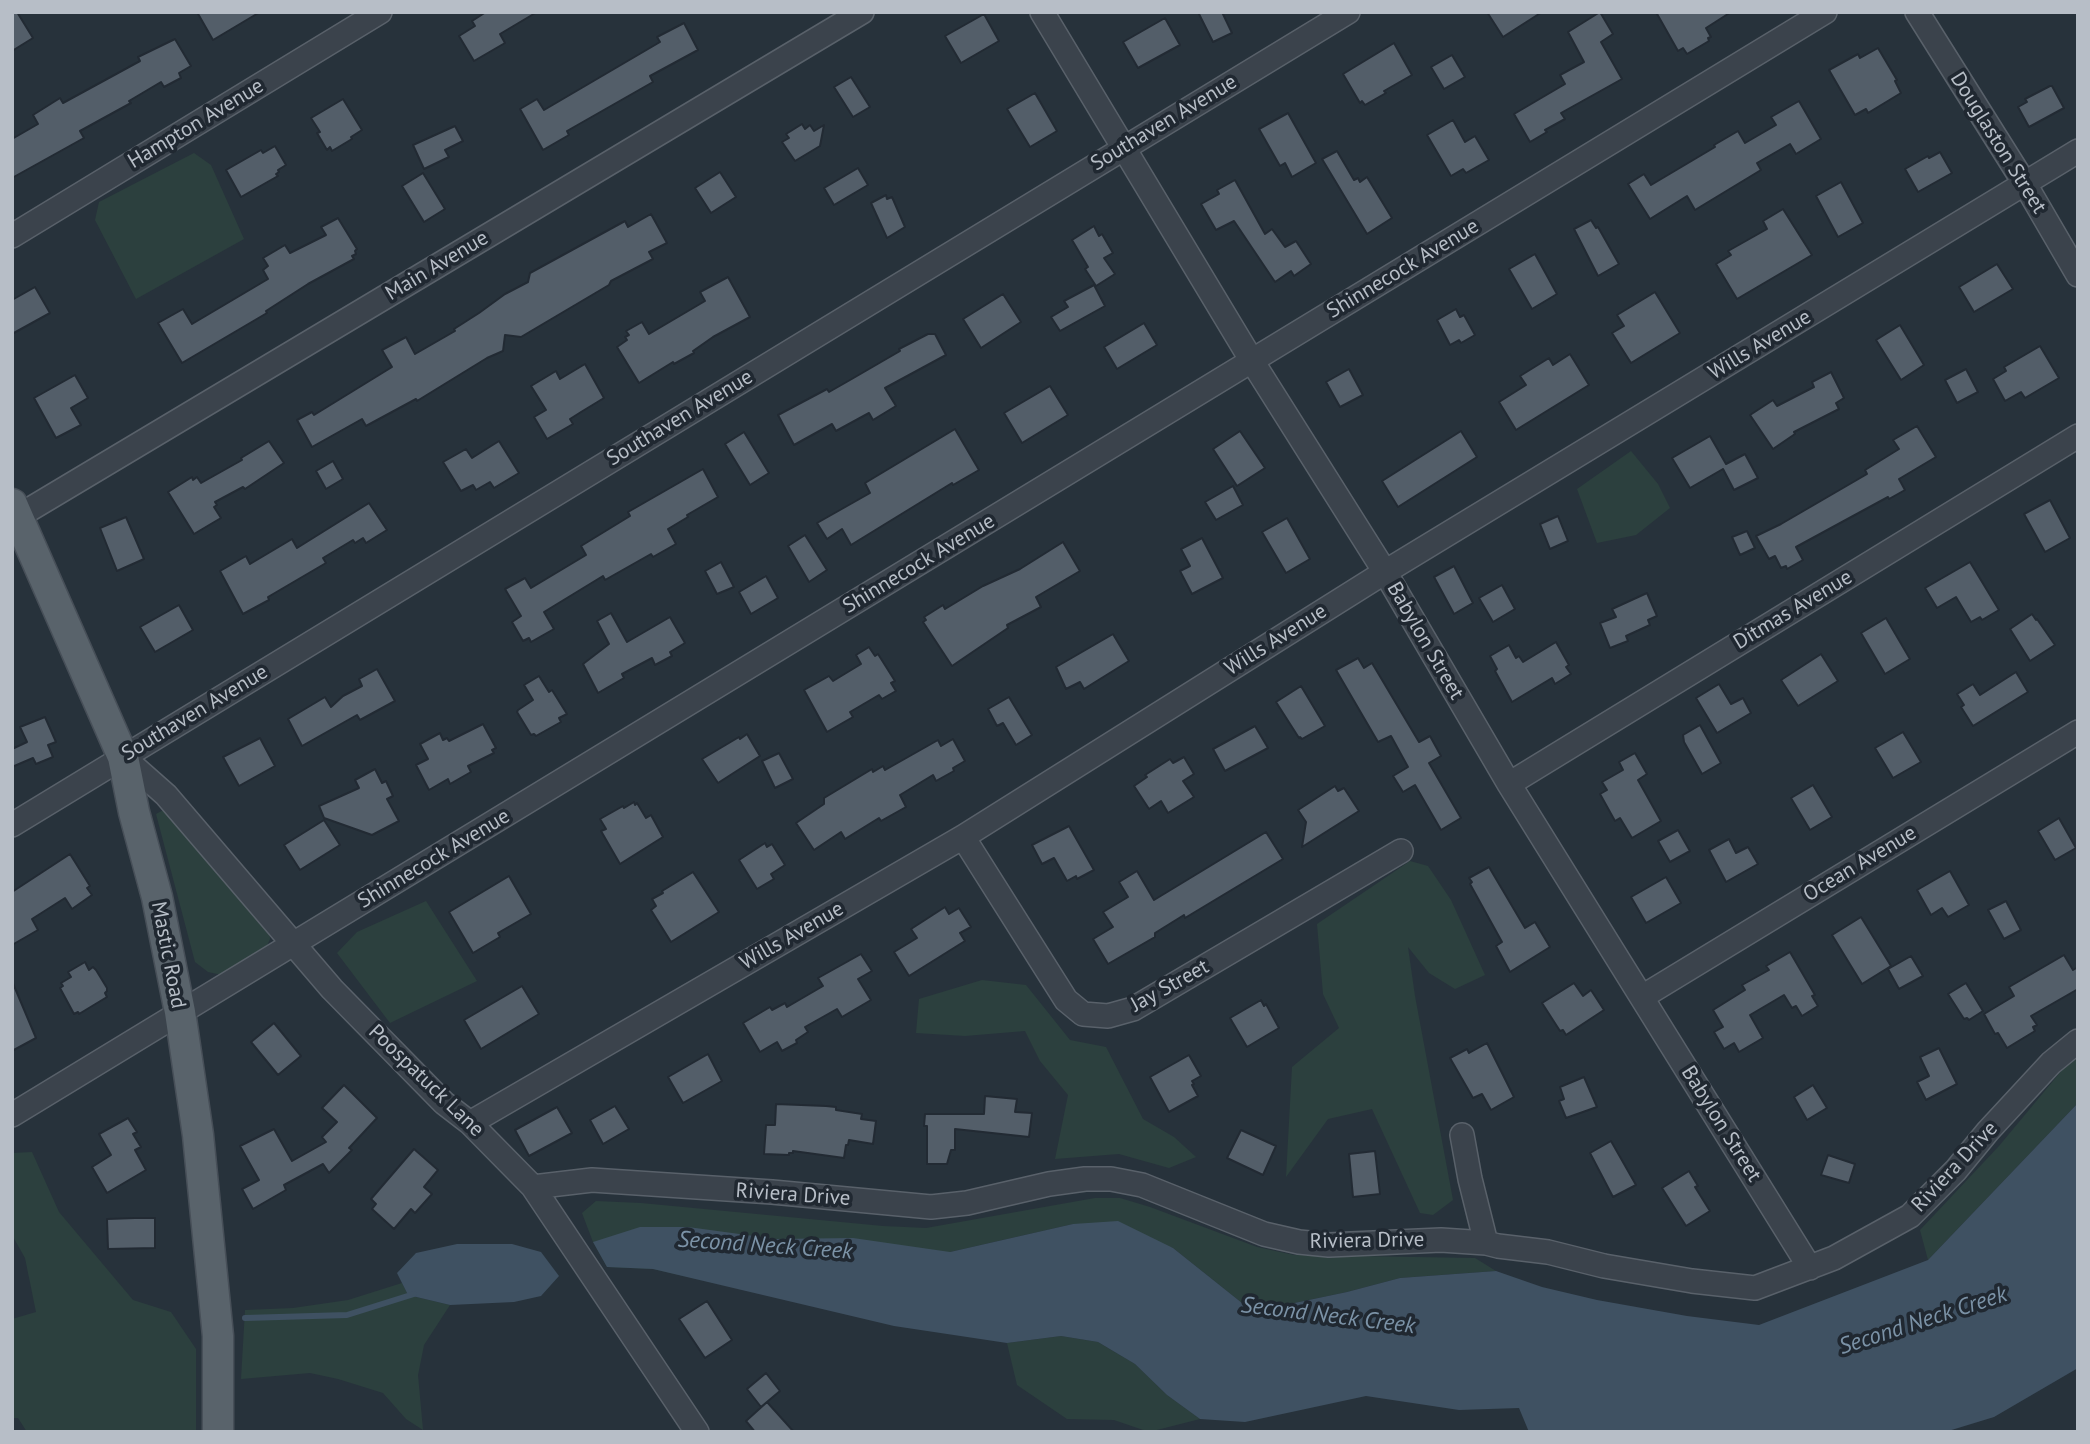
<!DOCTYPE html>
<style>
body{margin:0}
#map{position:relative;width:2090px;height:1444px;overflow:hidden;background:#27323b;font-family:"PT Sans",sans-serif}
canvas{display:block}
.frame{position:absolute;inset:0;border:14px solid #b7bec7;pointer-events:none}
</style>
<div id="map">
<canvas width="2090" height="1444"></canvas>
<div class="frame"></div>
</div>
<script>
const ctx = document.querySelector('canvas').getContext('2d');
ctx.lineJoin = 'round';
function fill(path, color) {
  ctx.fillStyle = color;
  ctx.fill(path, 'evenodd');
}
function poly(rows) {
  const path = new Path2D();
  for (const r of rows) {
    path.moveTo(r[0], r[1]);
    for (let i = 2; i < r.length; i += 2) path.lineTo(r[i], r[i + 1]);
  }
  return path;
}
function trace(path, color, width, dash) {
  ctx.strokeStyle = color;
  ctx.lineWidth = width;
  ctx.lineCap = dash ? 'butt' : 'round';
  ctx.setLineDash(dash || []);
  ctx.stroke(path);
}
function write(font, color, halo, rows, align = 'center') {
  ctx.font = font + ' "PT Sans",sans-serif';
  ctx.lineWidth = 7;
  ctx.setLineDash([]);
  ctx.textBaseline = 'middle';
  ctx.strokeStyle = halo;
  ctx.fillStyle = color;
  for (const [text, x, y, turn = 0] of rows) {
    ctx.save();
    ctx.translate(x, y);
    ctx.rotate((+turn || 0) * Math.PI / 180);
    ctx.textAlign = isNaN(turn) ? turn : align;
    if (halo) ctx.strokeText(text, 0, 0);
    ctx.fillText(text, 0, 0);
    ctx.restore();
  }
}
fill(poly([
 [194,153,211,165,244,239,136,299,95,220,99,202],
 [1631,451,1658,484,1670,508,1636,535,1597,543,1577,489],
 [169,807,269,927,270,939,266,948,222,975,208,972,195,962,156,814],
 [1410,861,1428,866,1451,900,1485,975,1455,989,1429,973,1408,947,1415,996,1453,1200,1433,1215,1420,1213,1372,1109,1328,1119,1286,1177,1292,1067,1339,1028,1323,994,1317,924],
 [426,901,477,981,390,1023,337,953,357,932],
 [982,980,1026,985,1070,1040,1106,1047,1143,1119,1174,1137,1196,1157,1169,1168,1119,1154,1055,1159,1068,1095,1040,1061,1025,1031,965,1036,916,1033,919,999],
 [2078,1058,2078,1103,1928,1260,1920,1230,1999,1146,2063,1069],
 [32,1152,59,1212,133,1300,171,1312,196,1349,196,1432,27,1432,18,1418,12,1418,12,1319,36,1312,25,1258,12,1235,12,1153],
 [1095,1198,1120,1198,1150,1207,1257,1247,1294,1255,1475,1258,1496,1271,1400,1278,1347,1292,1280,1306,1242,1303,1173,1248,1073,1224,950,1252,737,1288,653,1269,607,1267,593,1242,582,1213,596,1201,641,1203,883,1226,926,1228],
 [402,1283,408,1295,450,1305,424,1345,418,1375,423,1430,406,1419,383,1393,338,1379,310,1373,241,1379,245,1310,293,1308,348,1300],
 [1061,1336,1098,1342,1135,1364,1167,1395,1200,1419,1149,1432,1114,1420,1067,1419,1017,1385,1007,1343]
]), '#2c403e');
fill(poly([
 [2078,1103,2078,1368,1994,1417,1945,1432,1529,1432,1519,1408,1459,1410,1366,1396,1245,1422,1200,1419,1167,1395,1135,1364,1098,1342,1061,1336,1007,1343,894,1326,653,1269,607,1267,593,1242,640,1227,688,1227,776,1239,853,1238,950,1252,1073,1224,1118,1221,1173,1248,1242,1303,1280,1306,1347,1292,1400,1278,1496,1271,1542,1287,1597,1300,1687,1316,1759,1325,1928,1260],
 [457,1244,512,1244,541,1252,559,1276,541,1296,514,1302,450,1305,408,1295,397,1273,416,1253]
]), '#3f5162');
trace(poly([
 [245,1318,347,1315,414,1294]
]), '#3f5162', 6);
const building = poly([
 [12,12,17,12,33,38,12,51,12,12],
 [197,12,260,12,213,40,197,12],
 [486,12,537,12,500,34,505,43,474,61,459,36,475,26,472,21,486,12],
 [1198,12,1222,12,1232,33,1213,42,1198,12],
 [1487,12,1542,12,1503,37,1487,12],
 [1600,12,1613,34,1601,42,1622,79,1561,113,1565,119,1545,130,1547,132,1530,142,1514,114,1565,84,1560,75,1584,62,1568,32,1600,12],
 [1656,12,1731,12,1706,28,1711,37,1708,38,1709,41,1687,54,1683,48,1678,51,1656,12],
 [984,14,999,41,961,63,945,36,984,14],
 [1165,18,1180,45,1138,68,1123,42,1165,18],
 [684,23,698,50,650,76,653,82,567,131,569,135,543,150,520,109,537,99,544,110,660,42,657,37,684,23],
 [175,39,191,66,179,73,181,78,164,87,161,82,129,101,131,103,80,131,84,138,12,178,12,139,38,124,33,115,60,98,63,103,140,61,138,57,175,39],
 [1394,43,1412,75,1384,91,1386,93,1365,105,1362,101,1360,103,1343,74,1394,43],
 [1878,48,1897,80,1895,81,1901,93,1868,113,1866,109,1855,115,1829,70,1858,54,1860,58,1878,48],
 [1452,55,1465,77,1444,89,1431,67,1452,55],
 [851,77,870,107,853,117,834,87,851,77],
 [2050,86,2052,86,2064,108,2029,127,2018,107,2027,102,2025,99,2050,86],
 [1035,93,1057,131,1030,147,1007,109,1035,93],
 [343,99,362,130,351,137,352,139,332,151,330,147,327,150,317,133,320,132,311,118,343,99],
 [1799,101,1821,139,1796,154,1790,144,1757,163,1761,170,1695,210,1687,196,1650,219,1628,184,1644,174,1651,185,1715,147,1714,145,1738,131,1745,143,1776,125,1771,117,1799,101],
 [1288,113,1316,163,1292,177,1285,163,1280,166,1259,129,1288,113],
 [1453,120,1465,142,1475,136,1489,160,1466,173,1463,169,1451,176,1427,135,1453,120],
 [802,124,805,129,810,125,814,131,824,125,820,146,795,161,782,142,789,138,786,134,802,124],
 [455,126,463,141,445,150,449,157,424,169,413,145,455,126],
 [275,146,286,165,278,170,279,172,276,174,278,176,241,197,226,170,261,150,263,153,275,146],
 [1337,151,1354,180,1358,178,1360,182,1367,177,1392,218,1367,234,1322,159,1337,151],
 [1940,152,1952,173,1918,192,1905,169,1928,156,1929,158,1940,152],
 [858,168,868,185,834,205,824,188,858,168],
 [720,172,736,197,711,213,695,188,720,172],
 [423,173,445,209,424,222,402,186,423,173],
 [1235,180,1265,234,1272,229,1285,247,1296,241,1311,264,1294,276,1291,271,1275,282,1234,221,1216,230,1201,204,1219,194,1217,190,1235,180],
 [1841,182,1863,223,1838,237,1816,196,1841,182],
 [886,195,887,199,892,197,905,227,887,238,871,203,886,195],
 [1783,209,1812,255,1737,299,1716,264,1731,255,1728,251,1767,229,1763,221,1783,209],
 [651,214,667,243,649,252,653,259,611,281,609,285,521,337,505,335,503,351,487,358,417,401,416,399,366,426,362,419,312,447,297,420,312,412,314,415,392,367,382,350,406,337,415,354,455,331,454,329,479,313,505,294,528,282,530,273,625,221,628,227,651,214],
 [338,218,357,249,355,251,356,254,352,256,354,259,308,284,266,311,267,313,182,363,158,323,183,309,192,324,268,279,263,270,268,266,263,258,285,245,290,253,326,235,321,227,338,218],
 [1591,220,1596,228,1598,227,1619,264,1598,276,1574,229,1591,220],
 [1094,226,1099,236,1102,234,1113,253,1104,258,1115,274,1096,286,1085,269,1088,267,1072,240,1094,226],
 [1535,254,1557,294,1532,309,1509,269,1535,254],
 [1997,264,2013,289,1974,312,1959,287,1997,264],
 [728,277,750,317,713,337,693,351,694,353,674,364,673,362,639,383,617,347,627,340,625,337,629,335,626,331,642,322,649,334,705,301,700,292,728,277],
 [1094,285,1105,306,1060,331,1051,317,1068,307,1064,301,1094,285],
 [35,287,50,313,12,334,12,300,35,287],
 [1655,292,1680,333,1631,363,1612,333,1624,326,1617,315,1655,292],
 [1003,294,1021,322,981,348,963,319,1003,294],
 [1456,309,1460,317,1464,315,1475,335,1461,343,1459,340,1450,345,1437,320,1456,309],
 [1144,323,1157,345,1117,369,1104,347,1144,323],
 [1900,325,1924,365,1901,380,1876,340,1900,325],
 [928,334,935,334,946,355,885,388,896,406,873,420,869,413,836,431,832,424,794,445,778,415,827,389,829,392,850,380,900,351,899,349,928,334],
 [2040,346,2059,378,2025,398,2021,392,2005,401,1993,379,2006,371,2004,367,2040,346],
 [1570,354,1589,385,1516,430,1499,402,1526,385,1520,376,1549,358,1553,365,1570,354],
 [585,364,604,398,581,412,570,419,573,424,547,439,534,417,546,410,531,386,556,371,560,379,585,364],
 [1349,369,1363,395,1340,407,1326,382,1349,369],
 [1966,369,1978,392,1957,403,1945,380,1966,369],
 [1831,372,1844,398,1836,403,1839,409,1794,432,1795,434,1773,449,1750,415,1773,400,1777,406,1814,387,1812,382,1831,372],
 [75,375,88,398,71,408,81,425,56,438,34,398,75,375],
 [1050,386,1068,415,1022,443,1004,413,1050,386],
 [1917,426,1936,457,1899,479,1905,490,1889,499,1888,497,1796,547,1803,560,1787,569,1786,566,1781,568,1775,556,1769,559,1756,536,1781,524,1867,474,1865,470,1899,449,1893,440,1917,426],
 [955,429,979,470,953,485,952,483,851,545,842,529,827,539,817,523,870,493,865,483,955,429],
 [1240,431,1265,468,1237,486,1213,449,1240,431],
 [1461,431,1477,457,1398,507,1382,481,1461,431],
 [744,432,769,473,750,485,725,444,744,432],
 [1710,436,1726,464,1745,454,1758,478,1734,490,1723,469,1690,488,1672,458,1710,436],
 [269,441,284,463,245,489,243,487,215,502,217,505,214,507,221,518,194,534,168,492,192,477,193,480,197,477,201,483,242,460,241,458,269,441],
 [499,441,519,473,494,488,490,482,476,490,473,485,461,491,443,462,466,449,472,458,499,441],
 [333,461,343,479,326,489,316,471,333,461],
 [703,469,718,497,687,515,688,517,668,529,676,544,653,557,651,554,605,580,603,576,544,612,554,629,531,642,529,638,523,641,512,622,521,616,505,589,525,578,531,588,586,555,581,546,630,516,628,512,703,469],
 [1233,486,1243,505,1216,520,1205,502,1233,486],
 [2050,500,2070,538,2045,552,2024,514,2050,500],
 [369,503,387,530,366,543,363,538,355,543,353,540,323,558,326,563,268,597,269,600,243,614,220,571,246,556,250,564,292,539,297,548,369,503],
 [1558,516,1568,541,1550,549,1540,524,1558,516],
 [126,517,144,559,117,571,100,528,126,517],
 [1287,518,1310,559,1286,573,1262,532,1287,518],
 [1747,531,1755,548,1740,555,1732,537,1747,531],
 [805,535,827,570,809,582,788,546,805,535],
 [1202,538,1223,578,1192,594,1180,571,1190,566,1181,549,1202,538],
 [1063,542,1080,571,1036,597,1041,607,1007,625,1008,628,952,666,923,622,926,620,924,617,943,605,945,609,983,586,1020,569,1063,542],
 [721,562,734,587,717,594,705,571,721,562],
 [1970,562,1999,610,1982,620,1980,617,1971,622,1956,597,1937,608,1925,588,1970,562],
 [1454,566,1473,603,1454,614,1434,577,1454,566],
 [766,576,778,598,751,614,739,592,766,576],
 [1502,585,1515,609,1493,622,1479,598,1502,585],
 [1647,593,1657,616,1648,620,1650,625,1626,636,1628,641,1610,648,1600,623,1616,617,1612,609,1647,593],
 [179,605,193,630,155,652,140,627,179,605],
 [611,613,627,642,670,617,685,643,670,652,672,656,655,665,652,658,622,674,624,678,598,693,583,664,609,644,597,621,611,613],
 [2032,614,2036,620,2037,619,2055,645,2030,661,2010,629,2032,614],
 [1886,618,1910,659,1885,674,1861,633,1886,618],
 [1113,634,1129,661,1084,689,1080,682,1066,689,1056,667,1113,634],
 [1556,642,1569,665,1566,667,1571,674,1555,684,1552,678,1512,702,1495,671,1497,669,1490,656,1509,645,1516,658,1519,656,1523,662,1556,642],
 [869,647,875,656,878,654,895,681,891,683,896,691,882,699,879,695,850,712,853,717,827,732,804,690,829,676,833,681,861,664,856,655,869,647],
 [1821,654,1838,681,1798,706,1781,680,1821,654],
 [1358,658,1364,668,1372,663,1419,742,1430,736,1441,756,1429,763,1461,818,1441,830,1415,785,1403,792,1393,776,1408,767,1391,736,1378,742,1336,670,1358,658],
 [377,669,395,701,360,720,357,715,302,746,288,719,325,697,331,707,343,696,362,686,359,679,377,669],
 [2016,672,2028,692,1973,726,1961,707,1964,705,1957,694,1973,684,1980,695,2016,672],
 [539,676,549,692,552,690,567,714,559,718,561,722,536,736,534,734,531,735,517,712,518,710,533,700,524,685,539,676],
 [1719,684,1731,704,1743,698,1751,713,1717,733,1696,698,1719,684],
 [1301,686,1325,726,1302,739,1300,737,1299,738,1276,702,1301,686],
 [1009,697,1032,735,1016,745,1003,723,997,726,988,709,1009,697],
 [45,717,56,742,48,745,53,757,36,764,33,758,12,767,12,749,27,742,20,727,45,717],
 [483,724,496,748,492,750,494,753,468,766,471,772,450,784,448,779,429,790,416,765,428,759,420,744,440,733,443,740,447,738,449,741,483,724],
 [1700,725,1721,763,1702,774,1684,742,1683,735,1700,725],
 [1255,726,1268,748,1225,771,1213,749,1255,726],
 [1903,732,1921,762,1893,778,1875,748,1903,732],
 [747,734,760,756,718,783,702,759,739,737,740,739,747,734],
 [260,738,275,766,239,786,223,757,260,738],
 [953,739,965,761,953,768,954,771,936,781,933,775,900,795,906,807,881,821,879,818,845,839,841,832,814,850,796,823,824,804,824,798,872,769,873,772,883,766,885,770,938,740,941,746,953,739],
 [779,753,793,779,775,788,762,761,779,753],
 [1635,753,1647,774,1638,780,1661,821,1632,838,1620,818,1615,821,1600,794,1607,790,1602,782,1623,770,1619,762,1635,753],
 [1184,757,1194,774,1183,781,1194,797,1168,813,1161,801,1149,809,1134,786,1147,777,1145,775,1170,759,1173,763,1184,757],
 [375,769,382,783,386,781,393,796,387,799,399,821,372,835,324,818,319,806,359,788,355,780,375,769],
 [1813,785,1832,817,1810,830,1791,798,1813,785],
 [1335,786,1338,791,1344,788,1359,811,1302,847,1306,822,1298,810,1335,786],
 [634,802,635,805,637,803,646,818,651,815,663,837,620,864,601,831,606,829,600,819,623,806,624,808,634,802],
 [2059,818,2076,848,2055,860,2038,831,2059,818],
 [324,820,340,845,300,870,284,845,324,820],
 [1069,826,1094,870,1077,879,1076,876,1067,881,1054,858,1042,864,1032,845,1069,826],
 [1678,830,1690,851,1670,862,1658,841,1678,830],
 [1266,832,1283,859,1185,918,1184,915,1155,933,1155,937,1108,964,1093,939,1113,927,1103,912,1128,897,1119,882,1137,871,1154,900,1266,832],
 [1729,839,1736,853,1748,847,1758,864,1726,882,1709,850,1729,839],
 [765,843,767,847,772,844,785,865,771,874,774,879,757,889,739,860,765,843],
 [70,854,90,886,87,888,92,895,72,909,65,898,32,919,38,930,12,945,12,892,70,854],
 [1489,867,1525,928,1535,922,1550,947,1510,972,1496,946,1502,942,1470,884,1472,882,1469,878,1489,867],
 [1950,871,1969,905,1948,917,1942,908,1931,915,1917,890,1950,871],
 [693,872,719,912,671,942,651,910,656,906,652,899,663,893,662,891,693,872],
 [509,876,531,914,498,933,500,937,473,953,449,912,509,876],
 [1666,877,1681,903,1646,923,1631,897,1666,877],
 [2006,901,2021,930,2004,939,1988,910,2006,901],
 [945,907,949,914,959,908,971,927,960,933,965,941,909,976,894,952,917,938,911,929,945,907],
 [1861,917,1891,966,1862,984,1832,935,1861,917],
 [1790,952,1815,995,1812,996,1818,1006,1802,1016,1796,1006,1792,1008,1784,995,1750,1015,1763,1038,1739,1052,1734,1043,1724,1049,1714,1032,1723,1027,1713,1010,1745,990,1742,985,1769,970,1766,966,1790,952],
 [861,954,872,971,858,979,871,1000,842,1017,837,1009,805,1027,808,1032,796,1040,797,1043,782,1051,777,1042,760,1052,743,1023,770,1007,772,1010,785,1003,787,1007,823,986,818,978,861,954],
 [2064,955,2073,970,2078,967,2078,989,2031,1016,2037,1025,2033,1027,2035,1031,2007,1048,1998,1033,1995,1034,1984,1014,2014,996,2009,987,2064,955],
 [1911,956,1923,976,1899,989,1888,969,1911,956],
 [85,962,89,970,93,967,96,970,107,988,107,991,105,993,107,997,79,1014,78,1012,74,1014,60,988,63,986,61,983,71,977,68,972,85,962],
 [12,981,36,1038,12,1051,12,981],
 [1574,983,1583,996,1591,990,1604,1010,1566,1035,1563,1030,1560,1031,1542,1003,1574,983],
 [1966,983,1983,1011,1969,1020,1967,1018,1964,1019,1948,994,1966,983],
 [522,986,539,1014,481,1049,464,1020,522,986],
 [1261,1000,1264,1006,1266,1004,1279,1028,1247,1047,1230,1018,1261,1000],
 [274,1023,301,1056,278,1075,251,1042,274,1023],
 [1487,1043,1514,1097,1491,1110,1482,1094,1473,1098,1450,1058,1467,1049,1469,1053,1487,1043],
 [1939,1048,1957,1084,1926,1100,1917,1082,1929,1076,1920,1057,1939,1048],
 [708,1054,722,1081,683,1103,668,1077,708,1054],
 [1189,1055,1201,1076,1192,1081,1194,1084,1192,1085,1198,1096,1169,1112,1150,1077,1189,1055],
 [1584,1077,1597,1107,1566,1118,1559,1101,1564,1099,1560,1087,1584,1077],
 [344,1085,377,1118,349,1148,352,1150,329,1173,323,1164,284,1185,286,1190,253,1209,242,1189,259,1180,240,1146,274,1129,292,1161,326,1142,322,1137,337,1122,322,1108,344,1085],
 [1813,1085,1827,1108,1807,1120,1794,1097,1813,1085],
 [985,1096,1017,1099,1015,1112,1032,1113,1029,1137,955,1129,955,1150,951,1150,947,1164,927,1164,927,1126,924,1126,925,1114,984,1114,985,1096],
 [776,1104,826,1106,836,1107,836,1110,862,1114,861,1119,876,1121,873,1144,849,1140,848,1145,846,1145,844,1158,793,1151,793,1153,789,1153,789,1155,764,1154,766,1125,775,1125,776,1104],
 [615,1106,629,1129,603,1144,590,1120,615,1106],
 [557,1107,572,1133,529,1156,515,1130,557,1107],
 [128,1118,137,1132,133,1134,141,1147,135,1150,146,1170,107,1193,92,1167,111,1155,99,1134,128,1118],
 [1241,1130,1276,1146,1263,1175,1227,1158,1241,1130],
 [1611,1141,1636,1185,1613,1197,1590,1153,1611,1141],
 [414,1149,438,1170,424,1187,432,1194,415,1213,411,1209,394,1229,372,1209,376,1204,371,1199,414,1149],
 [1375,1151,1380,1194,1353,1197,1349,1154,1375,1151],
 [1828,1155,1855,1164,1849,1183,1821,1175,1828,1155],
 [1689,1171,1698,1186,1695,1187,1710,1211,1686,1226,1662,1188,1689,1171],
 [135,1218,155,1218,155,1248,108,1249,107,1219,135,1218],
 [707,1301,732,1340,705,1358,679,1319,707,1301],
 [766,1373,780,1391,761,1407,747,1389,766,1373],
 [767,1402,794,1432,755,1432,746,1421,767,1402]
]);
fill(building, '#535e69');
trace(building, '#222a33', 2);
const minor = poly([
 [1042,12,1252,361,1385,572,1509,784,1810,1268],
 [1917,12,2025,184,2078,275],
 [12,236,380,12],
 [12,520,862,12],
 [123,757,166,795,332,989,444,1103,470,1123,533,1187,697,1432],
 [1509,784,2078,436],
 [12,825,1348,12],
 [963,837,1066,1000,1083,1014,1108,1016,1133,1009,1401,851],
 [1642,997,2078,732],
 [12,1115,1825,12],
 [470,1123,963,837,1385,572,2078,151],
 [1462,1135,1470,1179,1486,1243],
 [533,1187,592,1180,772,1192,931,1207,967,1203,1049,1184,1085,1179,1111,1179,1142,1185,1264,1234,1299,1242,1329,1245,1441,1240,1486,1243,1498,1246,1548,1252,1604,1266,1692,1281,1755,1288,1834,1258,1910,1216,1956,1170,1988,1131,2051,1063,2078,1041]
]);
const major = poly([
 [12,504,123,757,134,812,157,897,180,1012,198,1135,218,1336,218,1432]
]);
trace(minor, '#59616a', 26);
trace(major, '#474f58', 33);
trace(minor, '#3b434c', 23);
trace(major, '#59636b', 30);
write('21px', '#b7bec7', '#202831', [
 ["Southaven Avenue",1164,123,-31],
 ["Hampton Avenue",196,124,-31],
 ["Douglaston Street",1998,143,58],
 ["Main Avenue",437,266,-31],
 ["Shinnecock Avenue",1403,269,-31],
 ["Wills Avenue",1760,345,-31],
 ["Southaven Avenue",680,418,-31],
 ["Shinnecock Avenue",919,564,-31],
 ["Ditmas Avenue",1793,610,-31],
 ["Wills Avenue",1276,640,-32],
 ["Babylon Street",1425,641,60],
 ["Southaven Avenue",195,713,-31],
 ["Shinnecock Avenue",434,859,-31],
 ["Ocean Avenue",1860,864,-31],
 ["Wills Avenue",792,936,-30],
 ["Mastic Road",168,955,79],
 ["Jay Street",1170,986,-29],
 ["Poospatuck Lane",426,1081,44],
 ["Babylon Street",1721,1124,58],
 ["Riviera Drive",1955,1167,-47],
 ["Riviera Drive",793,1195,4],
 ["Riviera Drive",1367,1241,-1]
]);
write('italic 23px', '#7b92a6', '#202831', [
 ["Second Neck Creek",765,1246,4],
 ["Second Neck Creek",1328,1316,7],
 ["Second Neck Creek",1923,1321,-18]
]);
</script>
